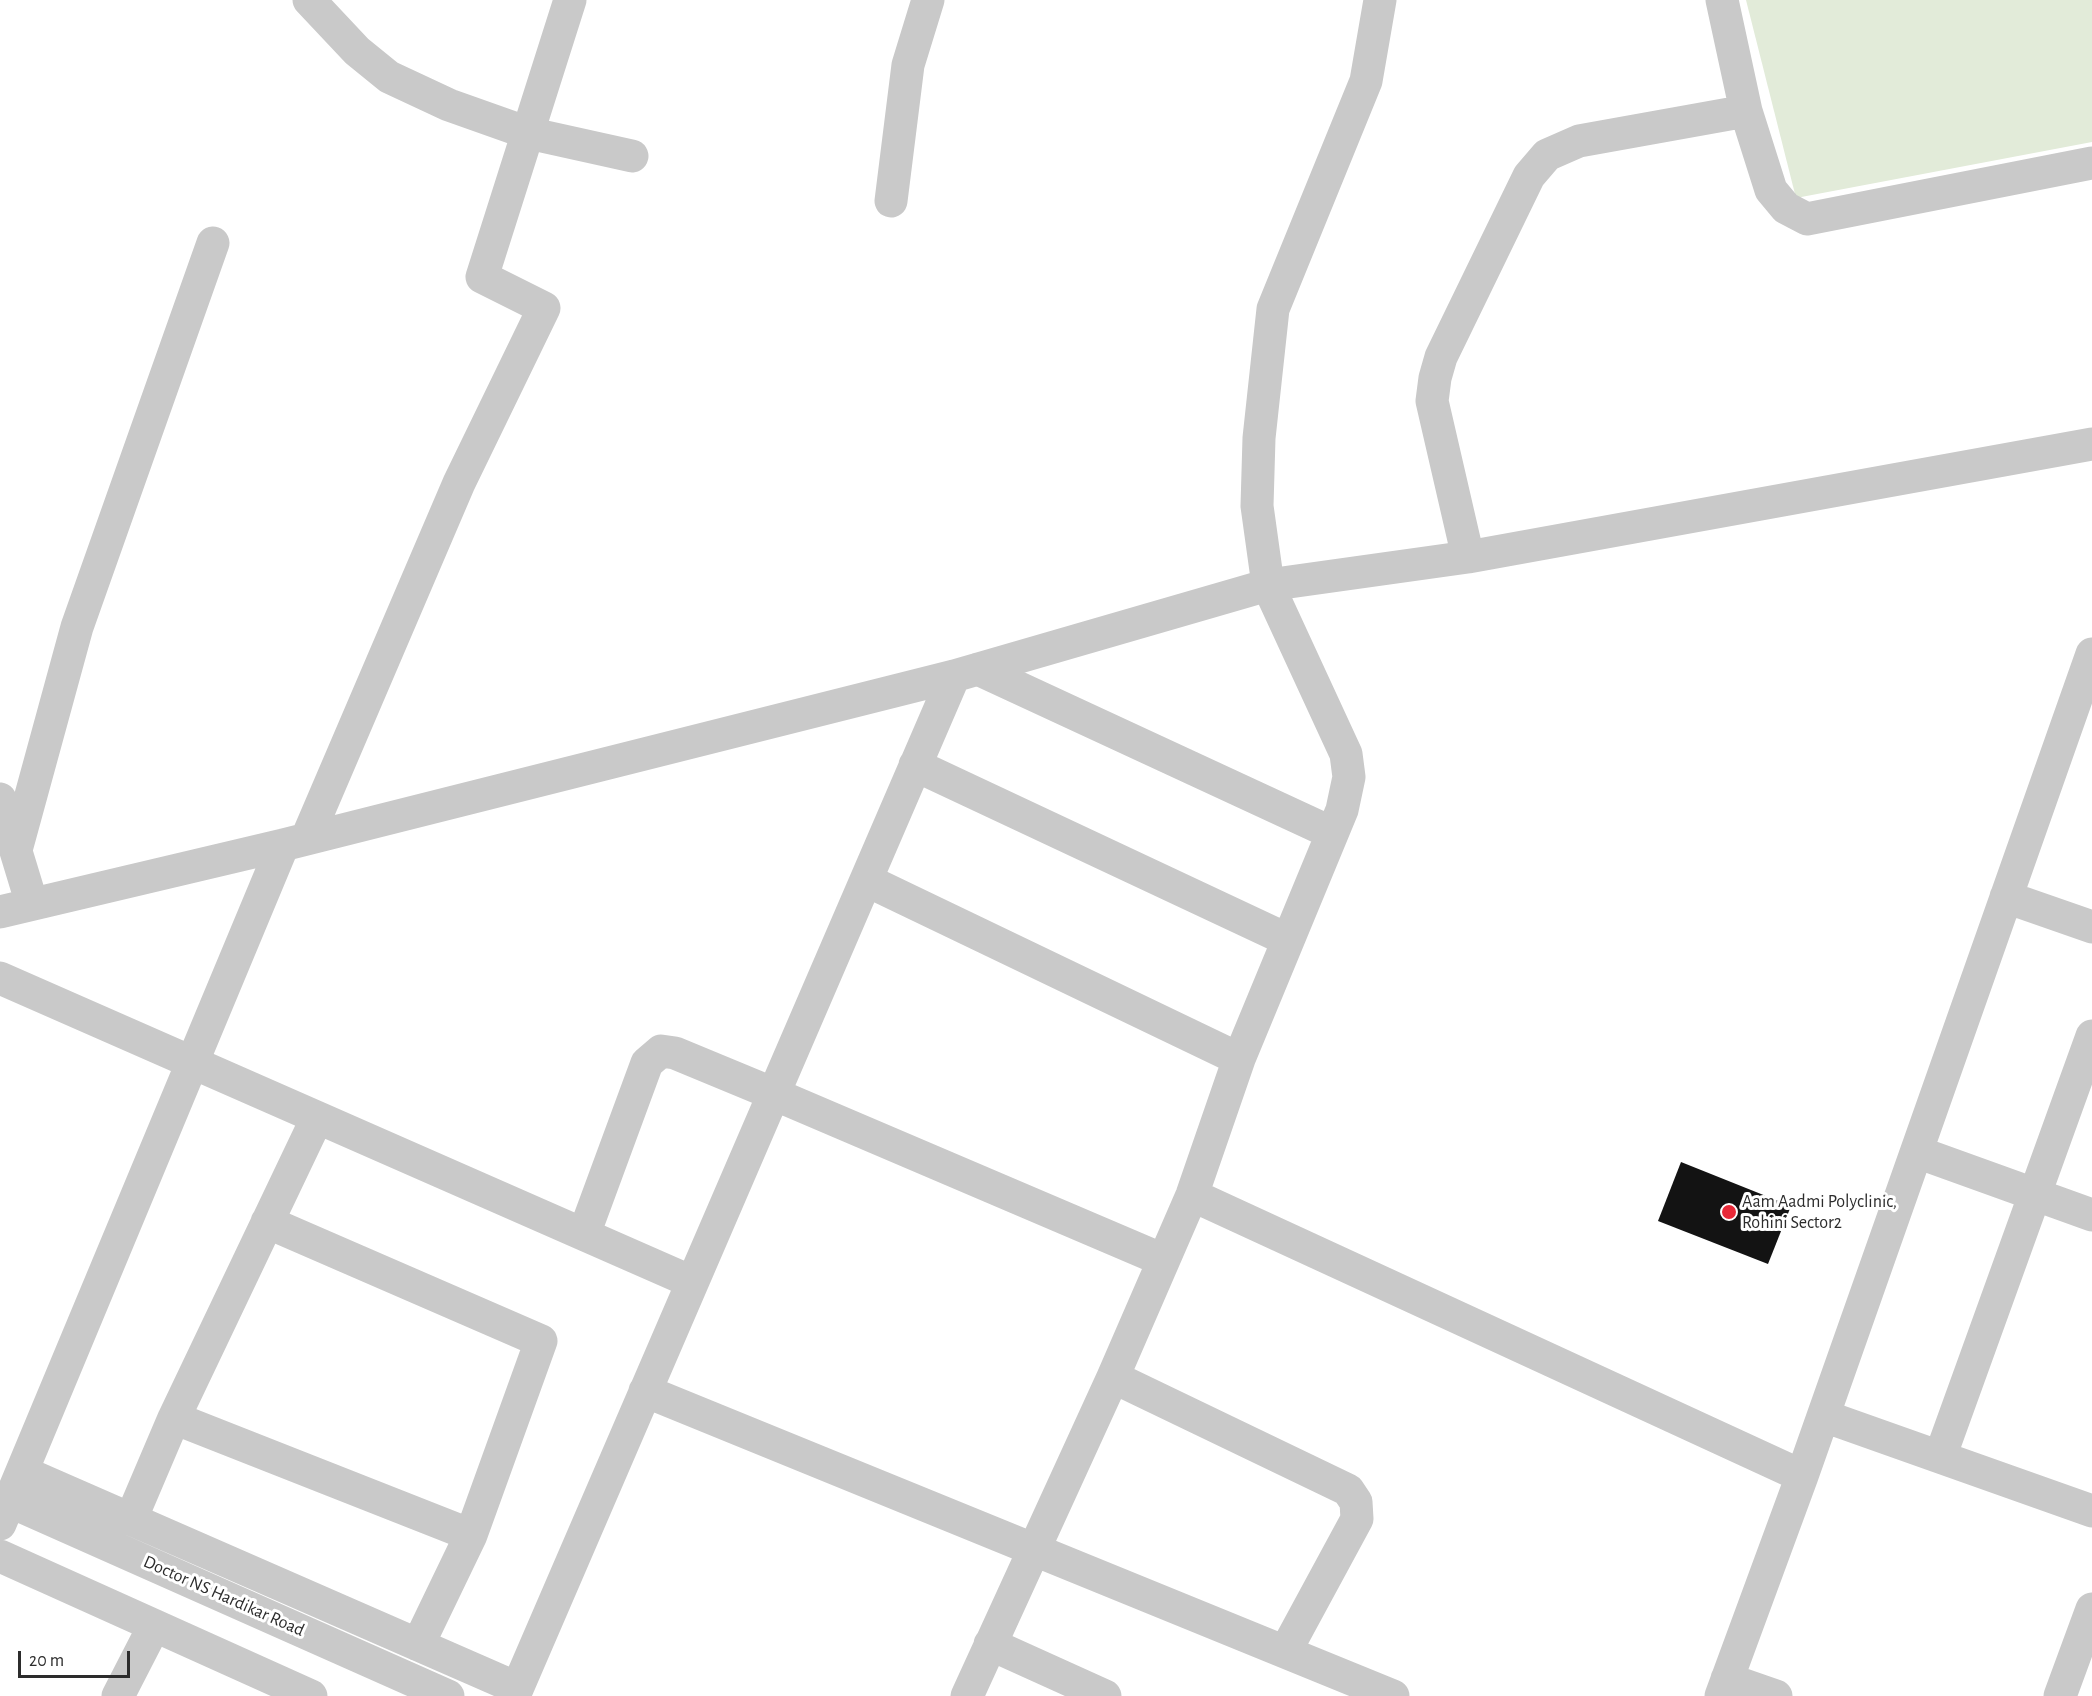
<!DOCTYPE html>
<style>
body{margin:0}
#map{position:relative;width:2092px;height:1696px;overflow:hidden;background:#fff;font-family:"Alegreya Sans",sans-serif}
canvas{display:block}
.scale{position:absolute;left:18px;top:1651px;width:112px;height:27px;box-sizing:border-box;border:3px solid #2c2c2c;border-top:0;padding-left:8px;font-size:18px;line-height:21px;white-space:nowrap;color:#2c2c2c;-webkit-text-stroke:4px #fff;paint-order:stroke}
</style>
<div id="map">
<canvas width="2092" height="1696"></canvas>
<div class="scale">20 m</div>
</div>
<script>
const ctx = document.querySelector('canvas').getContext('2d');
ctx.lineJoin = 'round';
function fill(path, color) {
  ctx.fillStyle = color;
  ctx.fill(path, 'evenodd');
}
function poly(rows) {
  const path = new Path2D();
  for (const r of rows) {
    path.moveTo(r[0], r[1]);
    for (let i = 2; i < r.length; i += 2) path.lineTo(r[i], r[i + 1]);
  }
  return path;
}
function trace(path, color, width, dash) {
  ctx.strokeStyle = color;
  ctx.lineWidth = width;
  ctx.lineCap = dash ? 'butt' : 'round';
  ctx.setLineDash(dash || []);
  ctx.stroke(path);
}
function write(font, color, halo, rows, align = 'center') {
  ctx.font = font + ' "Alegreya Sans",sans-serif';
  ctx.lineWidth = 6;
  ctx.setLineDash([]);
  ctx.textBaseline = 'middle';
  ctx.strokeStyle = halo;
  ctx.fillStyle = color;
  for (const [text, x, y, turn = 0] of rows) {
    ctx.save();
    ctx.translate(x, y);
    ctx.rotate((+turn || 0) * Math.PI / 180);
    ctx.textAlign = isNaN(turn) ? turn : align;
    if (halo) ctx.strokeText(text, 0, 0);
    ctx.fillText(text, 0, 0);
    ctx.restore();
  }
}
fill(poly([
 [1746,0,2092,0,2092,142,1796,198]
]), '#e2ebd9');
fill(poly([
 [1681,1162,1791,1206,1768,1264,1658,1221]
]), '#131313');
trace(poly([
 [309,0,357,51,389,77,449,105,528,133,632,156],
 [1722,0,1746,111,1771,190,1786,208,1807,219,2092,163],
 [891,201,908,65,928,0],
 [1468,557,1432,401,1435,378,1441,357,1529,176,1547,155,1579,141,1746,111],
 [978,669,1332,833],
 [915,765,1288,940],
 [0,799,32,904],
 [307,838,459,483,544,308,482,277,570,0],
 [16,850,77,627,213,243],
 [866,880,1239,1059],
 [2006,897,2092,927],
 [0,912,283,845,954,676,1268,585,1468,557,2092,444],
 [0,978,692,1282],
 [1917,1152,2092,1215],
 [1192,1195,1802,1476],
 [267,1222,541,1341,471,1535],
 [584,1234,647,1063,661,1051,675,1053,774,1094,1163,1260],
 [1113,1377,1348,1490,1356,1502,1357,1519,1285,1652],
 [645,1391,1393,1696],
 [1824,1416,2092,1511],
 [174,1418,471,1535,418,1645],
 [1940,1457,2092,1036],
 [23,1472,517,1688],
 [0,1497,448,1696],
 [131,1519,174,1418,317,1118],
 [0,1524,283,845],
 [0,1556,311,1696],
 [990,1644,1105,1696],
 [1727,1679,1776,1696],
 [118,1696,154,1626],
 [514,1696,954,676],
 [967,1696,1113,1377,1192,1195,1239,1059,1342,810,1349,777,1346,754,1268,585,1257,506,1259,438,1273,309,1366,81,1380,0],
 [1721,1696,1802,1476,2092,654],
 [2060,1696,2092,1609]
]), '#c9c9c9', 33);
for (const [x, y, r, color] of [
 [1729,1212,8,"#e82938"]
]) {
  const dot = new Path2D();
  dot.arc(x, y, r, 0, 2 * Math.PI);
  ctx.fillStyle = color;
  ctx.fill(dot);
  trace(dot, '#fff', 2);
}
write('18px', '#2c2c2c', '#fff', [
 ["Aam Aadmi Polyclinic,",1742,1202],
 ["Rohini Sector2",1742,1223]
], 'left');
write('18px', '#2c2c2c', '#fff', [
 ["Doctor NS Hardikar Road",224,1596,24]
]);
</script>
